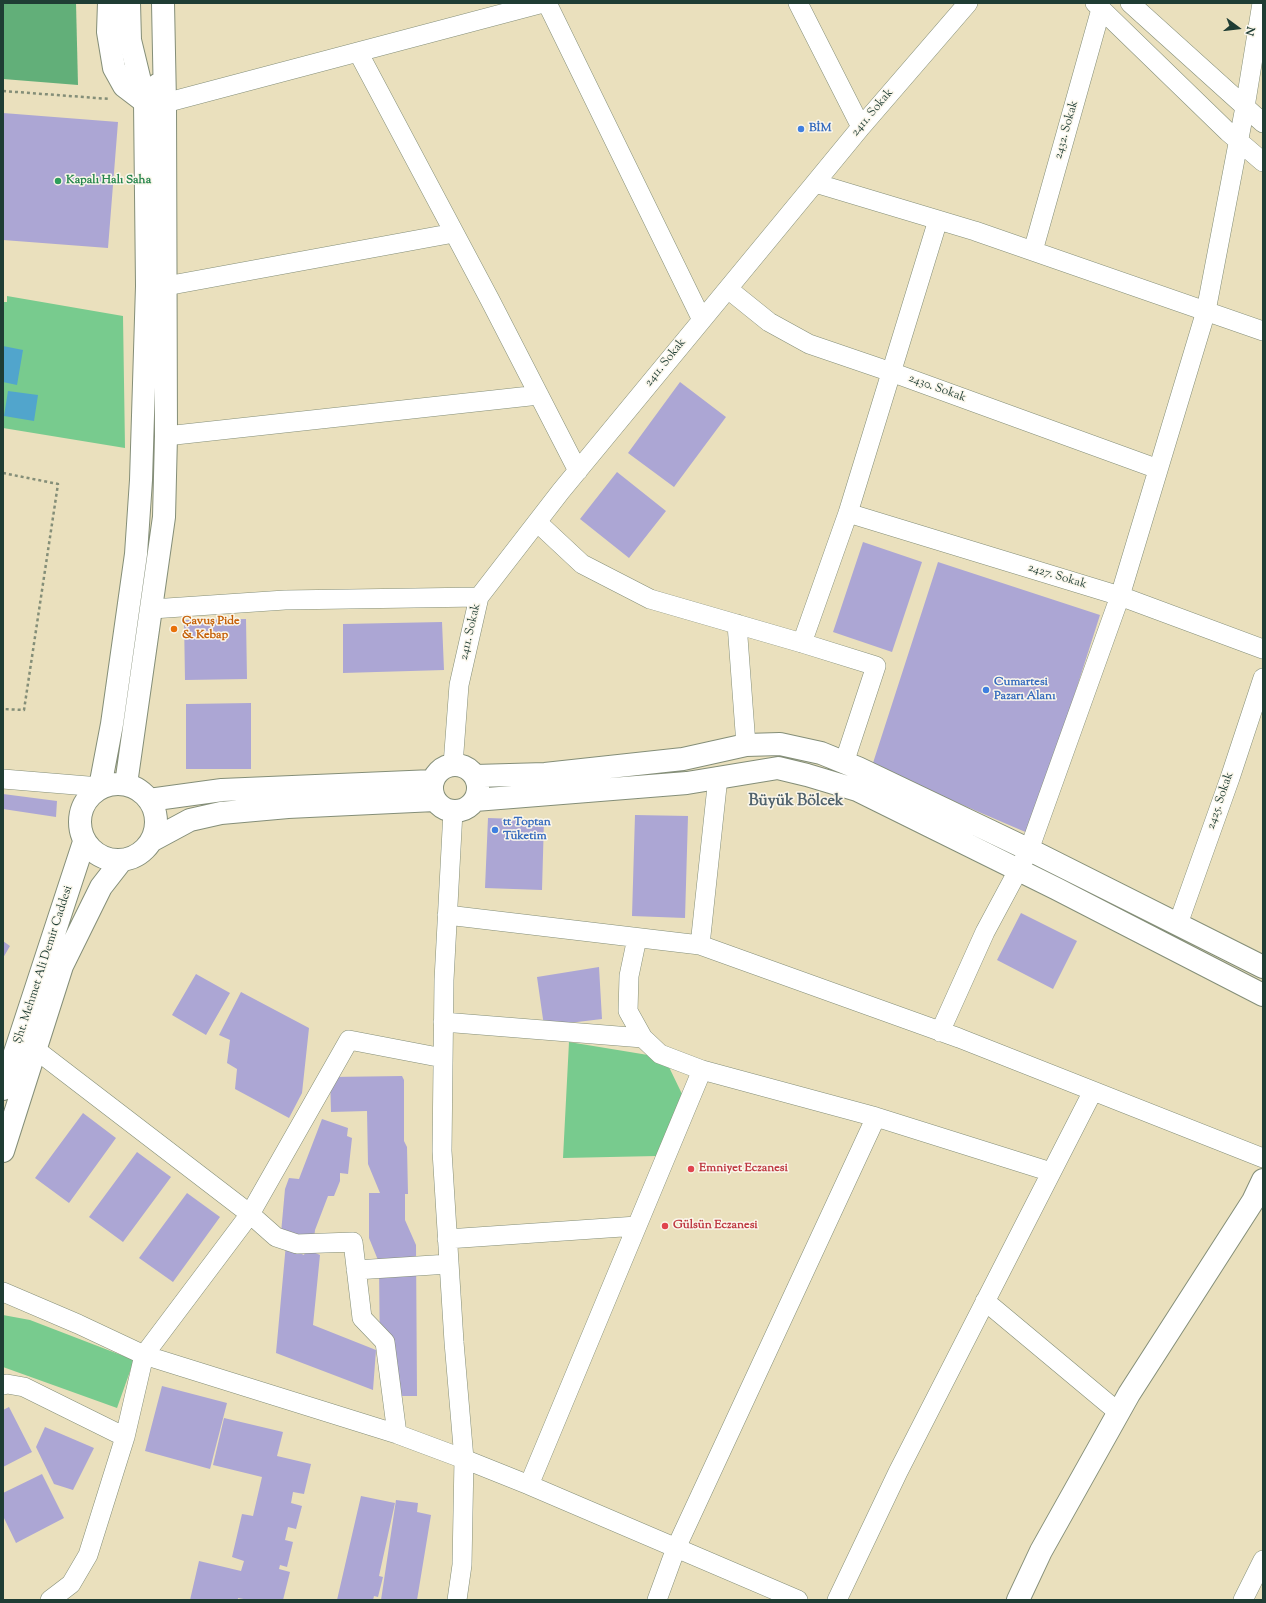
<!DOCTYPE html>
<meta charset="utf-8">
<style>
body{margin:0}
#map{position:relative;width:1266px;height:1603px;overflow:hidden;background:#eae0bd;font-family:"Sorts Mill Goudy",serif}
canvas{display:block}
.frame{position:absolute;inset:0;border:4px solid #1f3d34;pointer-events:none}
.north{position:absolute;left:1218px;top:8px;width:40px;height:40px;-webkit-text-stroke:3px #fbf7ec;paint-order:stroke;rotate:105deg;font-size:11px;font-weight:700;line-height:16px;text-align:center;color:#1f3d34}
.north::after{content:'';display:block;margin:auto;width:14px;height:18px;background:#1f3d34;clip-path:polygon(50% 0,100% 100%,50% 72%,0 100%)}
</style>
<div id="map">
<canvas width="1266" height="1603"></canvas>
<div class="frame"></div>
<div class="north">N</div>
</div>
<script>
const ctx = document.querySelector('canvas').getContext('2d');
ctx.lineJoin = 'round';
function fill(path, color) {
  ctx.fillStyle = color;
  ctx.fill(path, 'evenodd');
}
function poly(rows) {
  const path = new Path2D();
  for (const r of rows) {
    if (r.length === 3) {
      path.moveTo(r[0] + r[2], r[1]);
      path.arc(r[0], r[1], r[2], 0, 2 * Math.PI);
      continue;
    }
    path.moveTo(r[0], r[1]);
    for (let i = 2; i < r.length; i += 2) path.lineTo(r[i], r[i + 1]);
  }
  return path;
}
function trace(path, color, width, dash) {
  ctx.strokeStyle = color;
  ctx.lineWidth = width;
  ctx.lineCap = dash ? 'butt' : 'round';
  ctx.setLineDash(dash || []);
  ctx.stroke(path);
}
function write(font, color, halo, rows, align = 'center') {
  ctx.font = font + ' "Sorts Mill Goudy",serif';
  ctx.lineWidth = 3;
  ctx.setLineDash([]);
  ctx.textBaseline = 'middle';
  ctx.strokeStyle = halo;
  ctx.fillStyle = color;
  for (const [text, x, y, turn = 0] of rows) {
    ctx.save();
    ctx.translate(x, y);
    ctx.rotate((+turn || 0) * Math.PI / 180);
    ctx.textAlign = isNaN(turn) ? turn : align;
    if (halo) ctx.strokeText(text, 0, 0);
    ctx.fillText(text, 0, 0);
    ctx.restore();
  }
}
fill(poly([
 [7,296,123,316,125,448,3,428,3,302,7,302],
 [569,1042,648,1055,668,1065,682,1094,657,1156,563,1158],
 [3,1315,30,1320,134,1360,117,1408,3,1367]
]), '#78cb8e');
fill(poly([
 [3,3,76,3,78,85,3,79]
]), '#62af79');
fill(poly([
 [3,346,23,350,17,385,3,382],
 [8,391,38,395,34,421,4,416]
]), '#51a5cc');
fill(poly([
 [3,113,118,122,108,248,3,240],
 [680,382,726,417,674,487,628,453],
 [617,472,666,511,629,558,580,519],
 [863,542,922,562,892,652,833,632],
 [938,562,1100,615,1030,834,872,766],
 [246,619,247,679,185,680,184,620],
 [442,622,444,670,343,673,343,624],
 [251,703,251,769,186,769,186,704],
 [3,794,57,801,56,817,3,809],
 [635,815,688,816,685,918,632,916],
 [488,818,544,820,542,890,485,888],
 [1021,913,1077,941,1053,989,997,960],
 [3,941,10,946,3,958],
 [599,967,602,1019,544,1026,537,977],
 [196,974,230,993,206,1035,172,1015],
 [241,992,309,1028,302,1093,289,1118,235,1089,237,1069,227,1063,230,1040,219,1035],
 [402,1076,404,1080,404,1141,407,1147,408,1194,405,1194,405,1220,416,1245,417,1396,393,1396,380,1358,379,1265,380,1265,369,1238,369,1193,380,1193,368,1164,367,1111,331,1112,330,1077],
 [83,1113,116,1138,69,1203,35,1178],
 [322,1119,348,1128,347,1136,352,1138,348,1174,340,1173,340,1181,334,1196,328,1196,315,1230,313,1250,300,1245,297,1252,304,1255,306,1249,320,1255,313,1325,376,1350,373,1390,276,1353,286,1244,280,1244,285,1189,289,1178,299,1179],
 [137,1152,171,1177,123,1242,89,1217],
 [187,1193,220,1217,173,1282,139,1258],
 [162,1386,227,1403,210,1469,145,1451],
 [9,1407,32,1452,3,1467,3,1410],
 [224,1418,283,1432,277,1456,311,1464,304,1494,293,1492,291,1503,302,1506,296,1529,288,1527,285,1540,293,1542,287,1567,280,1565,279,1569,290,1572,283,1600,249,1600,238,1598,238,1600,190,1600,199,1561,241,1571,244,1561,232,1557,242,1514,253,1516,262,1477,213,1465],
 [45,1427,94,1448,73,1490,54,1484,36,1447],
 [42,1474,64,1518,16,1543,3,1516,3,1493],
 [361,1496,395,1503,379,1576,383,1577,378,1597,374,1596,373,1600,337,1600],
 [396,1500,418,1503,417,1512,431,1515,417,1600,381,1600]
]), '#aca6d4');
const minor = poly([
 [547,3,702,320],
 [798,3,861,127],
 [1095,3,1228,132,1263,162],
 [1130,3,1263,123],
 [358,52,490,300,578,471],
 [165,103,543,3],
 [815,183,975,231,1263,331],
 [1033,251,1101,9],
 [166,286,454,233],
 [728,289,769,322,809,344,891,372,1158,469],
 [166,436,539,395],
 [848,513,1120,596,1263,649],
 [537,522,582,564,650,599,802,643,876,666,844,763],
 [152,609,285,600,479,597],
 [737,624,746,745],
 [802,643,848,513,938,220],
 [453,765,459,685,479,597,561,491,815,183,861,127,968,3],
 [3,779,100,787],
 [453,811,444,980,442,1151,454,1342,464,1459,462,1565,457,1600],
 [447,915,700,945,959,1038,1263,1158],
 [1178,924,1230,778,1263,678],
 [637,938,629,976,628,1011,643,1038,660,1054,702,1070,876,1117,1051,1172],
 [700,945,718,777],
 [443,1022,643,1038],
 [940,1032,985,932,1029,850,1120,596,1206,311,1245,107,1262,3],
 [35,1049,250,1214,276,1237,297,1244,353,1242,362,1318,385,1342,397,1434],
 [447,1239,637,1226],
 [356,1270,449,1264],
 [3,1292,78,1324,144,1355,397,1434,464,1459,529,1485,798,1600],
 [985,1301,1118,1412],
 [3,1385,7,1384,24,1387,125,1437],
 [529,1485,702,1070],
 [50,1600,71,1584,88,1555,125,1437,144,1355,250,1214,349,1040,443,1058],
 [657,1600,676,1548,876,1117],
 [837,1600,898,1472,1093,1091],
 [1243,1600,1263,1560]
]);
const major = poly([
 [455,788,23],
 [475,776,545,774,683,759,746,745,780,744,821,753,858,768,1038,854,1263,967],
 [118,822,38],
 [126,784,164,517,166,436,165,103,157,85],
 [100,787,112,724,136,554,141,480,147,286,145,102,130,40,129,3],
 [149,800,222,790,433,781],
 [475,800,687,783,778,768,807,775,857,790,1057,889,1263,995],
 [151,841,190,820,221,813,288,807,435,800],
 [3,1089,84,842],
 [3,1151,62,966,101,887,122,860],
 [1018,1600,1041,1551,1129,1394,1253,1201,1263,1180]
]);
const highway = poly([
 [109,3,108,32,114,68,124,86,145,102],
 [163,3,165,103]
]);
trace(minor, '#848e78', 20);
trace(major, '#848e78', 24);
trace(highway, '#848e78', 24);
trace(poly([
 [3,91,110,99],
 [3,473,58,484,24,710,3,709]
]), '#848e78', 2.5, [3, 3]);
trace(minor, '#fff', 19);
trace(major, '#fff', 22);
trace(highway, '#fff', 22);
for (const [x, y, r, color] of [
 [801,129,4,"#3f7fe0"],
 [58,181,4,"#2e9e5b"],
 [174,629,4,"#e8710a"],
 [986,690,4,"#3f7fe0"],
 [495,830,4,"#3f7fe0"],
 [691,1169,4,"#e0444e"],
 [665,1226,4,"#e0444e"]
]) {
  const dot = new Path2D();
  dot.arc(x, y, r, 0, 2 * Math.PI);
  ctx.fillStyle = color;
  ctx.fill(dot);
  trace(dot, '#fbf7ec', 1.5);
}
write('12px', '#1f3d34', '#fbf7ec', [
 ["2411. Sokak",873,113,-50],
 ["2432. Sokak",1067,130,-74],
 ["2411. Sokak",666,363,-51],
 ["2430. Sokak",937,389,20],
 ["2427. Sokak",1057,577,17],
 ["2411. Sokak",471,632,-77],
 ["2425. Sokak",1221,801,-71],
 ["Şht. Mehmet Ali Demir Caddesi",44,965,-72]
]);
write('bold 12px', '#366cbe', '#fbf7ec', [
 ["BİM",809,129],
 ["Cumartesi",994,683],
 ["Pazarı Alanı",994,697],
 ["tt Toptan",503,823],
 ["Tüketim",503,837]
], 'left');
write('bold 12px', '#27864d', '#fbf7ec', [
 ["Kapalı Halı Saha",66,181]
], 'left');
write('bold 12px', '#c56008', '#fbf7ec', [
 ["Çavuş Pide",182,622],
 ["& Kebap",182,636]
], 'left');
write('bold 12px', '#be3a42', '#fbf7ec', [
 ["Emniyet Eczanesi",699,1169],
 ["Gülsün Eczanesi",673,1226]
], 'left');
write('bold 16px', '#50626c', '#fbf7ec', [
 ["Büyük Bölcek",796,802]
]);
</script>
